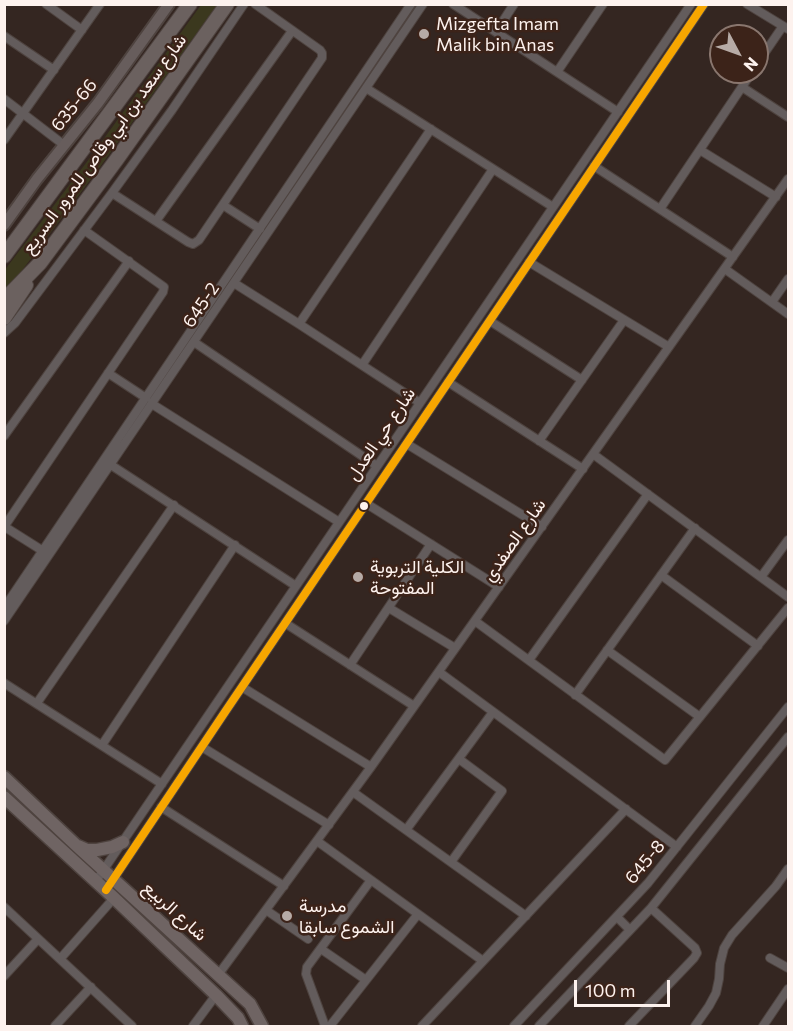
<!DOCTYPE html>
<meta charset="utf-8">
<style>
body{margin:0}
#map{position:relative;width:793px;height:1031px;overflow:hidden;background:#342621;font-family:Commissioner,sans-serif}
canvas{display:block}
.frame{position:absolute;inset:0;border:6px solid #fdf2ee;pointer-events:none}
.north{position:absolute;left:709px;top:24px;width:60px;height:60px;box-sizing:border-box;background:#3c2319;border:2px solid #89766e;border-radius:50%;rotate:131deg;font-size:16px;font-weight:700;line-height:24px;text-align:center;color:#fdf2ee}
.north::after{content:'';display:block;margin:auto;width:21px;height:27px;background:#b7aba6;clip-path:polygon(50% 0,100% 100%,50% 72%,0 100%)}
.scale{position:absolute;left:574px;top:980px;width:96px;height:27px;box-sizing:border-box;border:3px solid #fdf2ee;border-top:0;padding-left:8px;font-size:18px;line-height:21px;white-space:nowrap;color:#fdf2ee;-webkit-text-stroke:4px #3c2319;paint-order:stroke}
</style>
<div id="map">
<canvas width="793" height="1031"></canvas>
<div class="frame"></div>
<div class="north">N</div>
<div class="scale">100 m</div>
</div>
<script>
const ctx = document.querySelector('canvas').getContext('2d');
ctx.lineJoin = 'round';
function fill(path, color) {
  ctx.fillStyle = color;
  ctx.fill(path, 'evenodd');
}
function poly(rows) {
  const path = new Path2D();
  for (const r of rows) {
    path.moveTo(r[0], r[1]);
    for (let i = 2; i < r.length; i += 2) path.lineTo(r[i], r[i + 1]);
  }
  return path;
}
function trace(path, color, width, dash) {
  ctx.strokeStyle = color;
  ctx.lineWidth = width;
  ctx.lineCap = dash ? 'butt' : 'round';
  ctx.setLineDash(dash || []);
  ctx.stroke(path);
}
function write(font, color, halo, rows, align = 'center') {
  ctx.font = font + ' Commissioner,Vazirmatn,sans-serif';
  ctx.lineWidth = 5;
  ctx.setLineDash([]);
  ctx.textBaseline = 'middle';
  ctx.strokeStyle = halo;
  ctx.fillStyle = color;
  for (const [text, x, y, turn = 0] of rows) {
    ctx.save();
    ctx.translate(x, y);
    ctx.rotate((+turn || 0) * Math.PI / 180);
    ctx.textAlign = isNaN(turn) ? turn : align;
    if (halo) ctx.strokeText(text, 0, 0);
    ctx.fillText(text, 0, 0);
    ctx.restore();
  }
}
fill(poly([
 [201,5,217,5,100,167,5,293,4,271,89,159]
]), '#3b381e');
const street = poly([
 [46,4,82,30],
 [453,4,618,112],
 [747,4,788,29],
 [496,32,514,4],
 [4,36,54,70],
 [757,64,783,26],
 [557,72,603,4],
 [742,87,788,117],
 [366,88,553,207],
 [4,99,64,145],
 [4,140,100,4],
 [700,150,776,197],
 [594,166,733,257],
 [112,193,188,242,193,244,199,240,322,58,322,53,320,50,255,4],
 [223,205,260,229],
 [660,209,752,72],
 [156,221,292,31],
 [529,262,669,347],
 [725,269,788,314],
 [234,283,299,324,420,403],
 [772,302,788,279],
 [490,321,582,380],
 [299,324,431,129],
 [4,333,15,323,112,193,172,110,244,4],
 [194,342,377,466],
 [362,365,493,169],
 [108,373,146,398],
 [448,382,583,469],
 [152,404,339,522],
 [4,436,129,261],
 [539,441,624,320],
 [407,444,542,527],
 [593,454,788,597],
 [111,465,296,586],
 [367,504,499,587],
 [4,527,163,292,164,287,84,230],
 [5,527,43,551],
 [661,575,758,646],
 [761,577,788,540],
 [4,608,411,4],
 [389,608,455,648],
 [4,621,423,4],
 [475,621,665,760,788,608],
 [285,623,414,706],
 [607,650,700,717],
 [529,660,648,494],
 [350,665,431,544],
 [439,672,677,847],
 [4,683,162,784],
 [242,687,371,767],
 [575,695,695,528],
 [37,703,174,505],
 [102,745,235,545],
 [202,747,329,825],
 [353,792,526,916],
 [161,807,284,886],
 [406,830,493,712],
 [317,841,483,961],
 [451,862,502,791,459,759],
 [96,881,420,403,691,4],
 [106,890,225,712,704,4],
 [4,907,132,1026],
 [266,910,308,939],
 [617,917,630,930],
 [321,949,366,980],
 [770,958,788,968],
 [60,959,114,898],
 [218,975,371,767,788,179],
 [4,976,38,939],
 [55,1026,91,987],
 [193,1026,216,995],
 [325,1026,306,974,307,967,371,880],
 [330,1026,418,914],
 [422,1026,626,809],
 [514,1026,648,883,788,707],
 [539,1026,651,908,788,737],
 [629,1026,694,958,697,953,695,948,651,908],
 [695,1026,709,1006,716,993,719,979,720,964,724,948,732,935,776,886,788,869],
 [763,1026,788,989]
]);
const secondary = poly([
 [4,225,37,179,98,103,169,4]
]);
const primary = poly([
 [4,777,77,846,250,1004,262,1026],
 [4,797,114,898,216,995,238,1018,242,1026],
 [78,846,87,850,97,850,112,847,123,842]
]);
const highway = poly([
 [4,256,190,4],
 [4,300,40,263,117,159,227,4],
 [4,318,26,285]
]);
trace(street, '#4e433f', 10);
trace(secondary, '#4e433f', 14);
trace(primary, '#4e433f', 15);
trace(highway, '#4e433f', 16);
trace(street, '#635c5c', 8);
trace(secondary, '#675d5c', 10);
trace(primary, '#6f6463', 12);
trace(highway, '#6b615f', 14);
trace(poly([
 [106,890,225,712,704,4]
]), '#f7a600', 8);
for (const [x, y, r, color] of [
 [424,34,6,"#b7aba6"],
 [364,506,5,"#fdf2ee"],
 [358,577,6,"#b7aba6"],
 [287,916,6,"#b7aba6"]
]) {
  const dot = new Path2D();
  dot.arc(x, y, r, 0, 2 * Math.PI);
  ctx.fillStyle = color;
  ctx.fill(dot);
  trace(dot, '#3c2319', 2);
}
write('18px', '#fdf2ee', '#3c2319', [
 ["Mizgefta Imam",436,24],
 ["Malik bin Anas",436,45],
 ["الكلية التربوية",370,567],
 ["المفتوحة",370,588],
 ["مدرسة",299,906],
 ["الشموع سابقا",299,927]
], 'left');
write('18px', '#fdf2ee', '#3c2319', [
 ["635-66",74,105,-51],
 ["شارع سعد بن ابي وقاص للمرور السريع",104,144,-54],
 ["645-2",201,305,-56],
 ["شارع حي العدل",381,434,-56],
 ["شارع الصفدي",514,540,-55],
 ["645-8",645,862,-50],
 ["شارع الربيع",175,911,42]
]);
</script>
